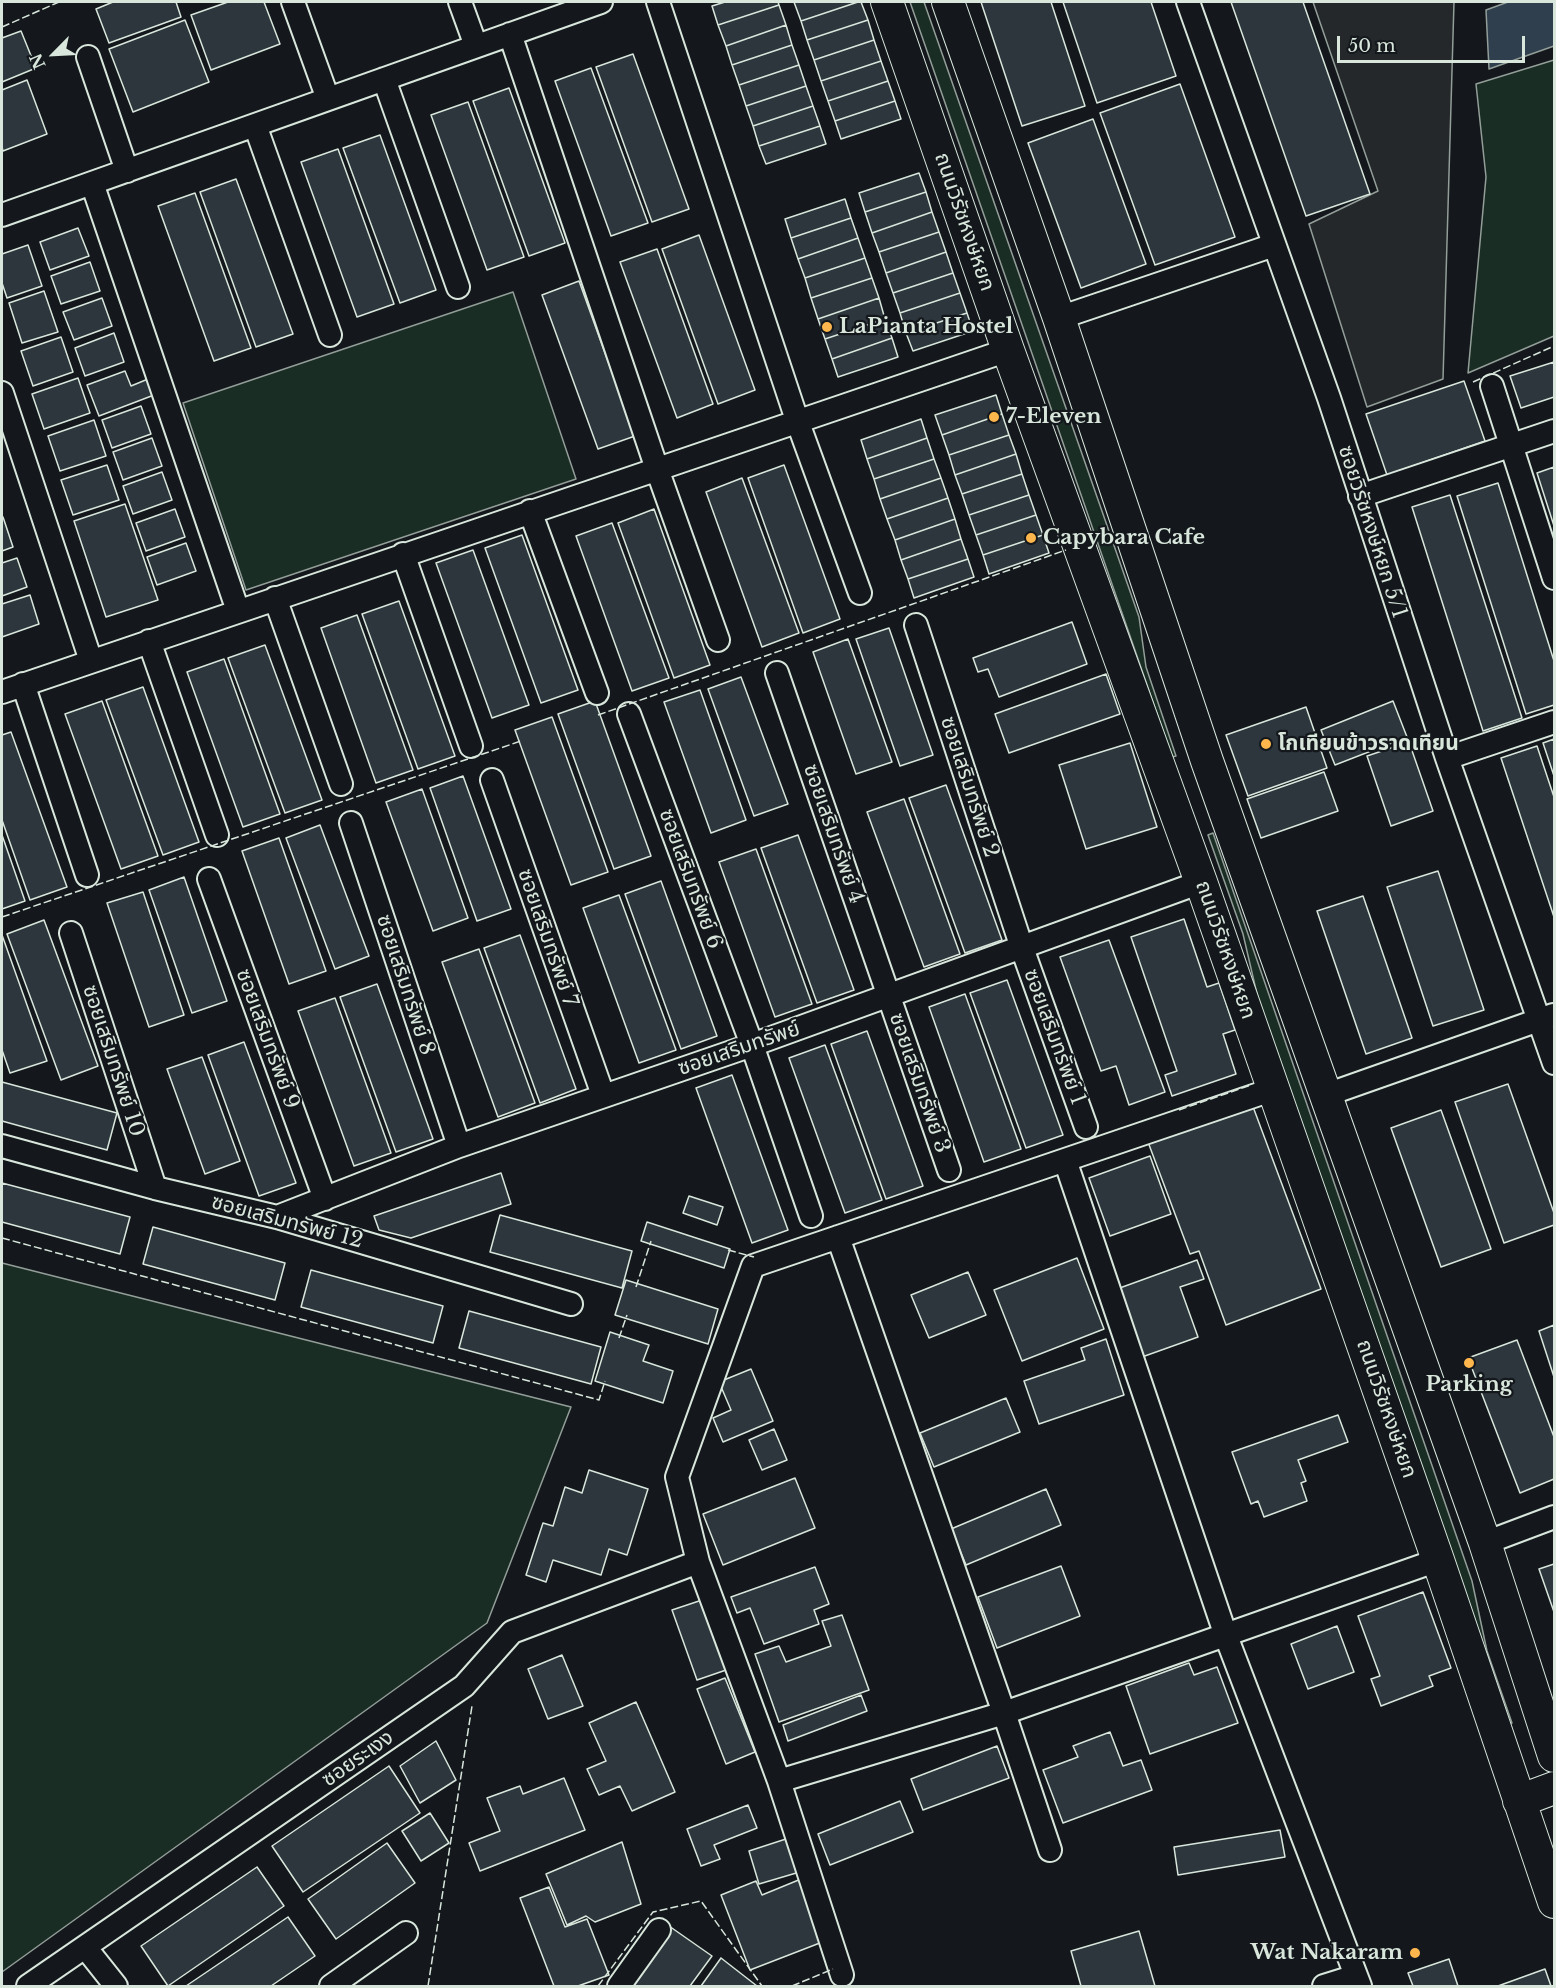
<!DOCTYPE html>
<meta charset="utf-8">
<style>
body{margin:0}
#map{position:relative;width:1556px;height:1988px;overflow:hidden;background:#14181c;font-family:"Libre Baskerville",serif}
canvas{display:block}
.frame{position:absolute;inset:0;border:3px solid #d8e6dc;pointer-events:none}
.north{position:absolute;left:24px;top:24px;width:60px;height:60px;-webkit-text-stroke:4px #14181c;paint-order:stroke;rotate:246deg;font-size:16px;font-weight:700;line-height:24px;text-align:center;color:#d8e6dc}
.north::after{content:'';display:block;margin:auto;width:21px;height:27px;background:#d8e6dc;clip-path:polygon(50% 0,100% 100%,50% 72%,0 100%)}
.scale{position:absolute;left:1337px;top:36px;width:188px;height:27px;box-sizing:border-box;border:3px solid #d8e6dc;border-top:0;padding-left:8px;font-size:18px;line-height:21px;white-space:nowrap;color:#d8e6dc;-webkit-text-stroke:4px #14181c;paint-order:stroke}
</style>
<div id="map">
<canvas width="1556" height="1988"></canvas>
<div class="frame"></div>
<div class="north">N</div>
<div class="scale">50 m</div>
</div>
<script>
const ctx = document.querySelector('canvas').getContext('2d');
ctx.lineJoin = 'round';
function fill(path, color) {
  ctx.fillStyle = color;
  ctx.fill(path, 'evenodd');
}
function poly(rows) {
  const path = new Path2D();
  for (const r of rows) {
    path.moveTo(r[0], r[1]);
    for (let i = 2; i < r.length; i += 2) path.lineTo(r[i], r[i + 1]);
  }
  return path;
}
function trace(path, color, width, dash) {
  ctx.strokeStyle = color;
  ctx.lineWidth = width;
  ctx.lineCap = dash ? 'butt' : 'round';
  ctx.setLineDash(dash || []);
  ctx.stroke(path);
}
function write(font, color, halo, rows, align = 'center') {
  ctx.font = font + ' "Libre Baskerville","Noto Sans Thai",serif';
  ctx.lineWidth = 4.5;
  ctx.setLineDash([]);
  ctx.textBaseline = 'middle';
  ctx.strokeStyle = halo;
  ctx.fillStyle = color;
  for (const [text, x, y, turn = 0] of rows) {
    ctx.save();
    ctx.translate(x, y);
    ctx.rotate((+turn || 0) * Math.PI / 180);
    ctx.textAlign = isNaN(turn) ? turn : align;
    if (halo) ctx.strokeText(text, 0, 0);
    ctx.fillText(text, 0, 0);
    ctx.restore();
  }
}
const green = poly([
 [910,2,924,2,1139,617,1146,667,1176,756,1172,757,910,2],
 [1554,60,1554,336,1468,373,1486,177,1476,84,1554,60],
 [513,292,576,479,246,590,183,403,513,292],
 [1213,833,1472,1581,1487,1651,1512,1723,1507,1724,1260,1007,1243,934,1208,835,1213,833],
 [2,1263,571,1407,487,1623,2,1972,2,1263]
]);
fill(green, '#1a2d24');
trace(green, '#939e99', 1.5);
const parking = poly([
 [1313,2,1454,2,1443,379,1367,407,1309,224,1378,191,1313,2]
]);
fill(parking, '#24282b');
trace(parking, '#939e99', 1.5);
const water = poly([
 [1508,2,1554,2,1554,46,1489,69,1486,10,1508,2]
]);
fill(water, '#2f3f4d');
trace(water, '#939e99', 1.5);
const building = poly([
 [113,2,176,2,181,17,109,43,96,9,113,2],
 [228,2,264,2,280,44,211,70,191,15,228,2],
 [725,2,778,2,779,5,718,25,712,6,725,2],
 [794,2,858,2,801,21,794,2],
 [858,2,861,2,868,20,807,40,801,21,858,2],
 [981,2,1051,2,1085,106,1022,126,981,2],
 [1063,2,1151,2,1176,76,1097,103,1063,2],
 [1231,2,1303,2,1370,194,1306,216,1231,2],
 [779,5,786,25,726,46,718,25,779,5],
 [185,20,209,82,133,112,109,49,185,20],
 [868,20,874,40,814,60,807,40,868,20],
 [786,25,792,45,732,65,726,46,786,25],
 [21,31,36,68,2,82,2,38,21,31],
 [874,40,881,61,821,81,814,60,874,40],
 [792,45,799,65,739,85,732,65,792,45],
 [633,54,689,209,652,222,596,67,633,54],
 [881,61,888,81,828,101,821,81,881,61],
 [799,65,806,86,746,106,739,85,799,65],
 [591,68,648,223,611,236,555,81,591,68],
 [27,80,47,134,3,151,2,147,2,90,27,80],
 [888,81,895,101,835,121,828,101,888,81],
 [1180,84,1235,237,1155,265,1100,113,1180,84],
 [806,86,813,106,753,126,746,106,806,86],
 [509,88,565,243,529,256,473,101,509,88],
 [895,101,901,119,841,139,835,121,895,101],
 [468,102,524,257,487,270,431,115,468,102],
 [813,106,820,126,759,146,753,126,813,106],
 [1093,119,1146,264,1081,288,1028,143,1093,119],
 [820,126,826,144,766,164,759,146,820,126],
 [380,135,436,290,400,303,343,148,380,135],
 [338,149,394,304,357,317,301,162,338,149],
 [919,173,926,192,865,212,859,193,919,173],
 [236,179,293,334,256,347,200,192,236,179],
 [926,192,932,212,872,233,865,212,926,192],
 [195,193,251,348,214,361,158,206,195,193],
 [845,199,851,218,791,238,785,219,845,199],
 [932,212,939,232,879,252,872,233,932,212],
 [851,218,858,238,798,259,791,238,851,218],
 [78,228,89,256,50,270,40,242,78,228],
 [939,232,946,252,886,273,879,252,939,232],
 [699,235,755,390,718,404,662,249,699,235],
 [858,238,865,258,805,278,798,259,858,238],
 [28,245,42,286,7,298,2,283,2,254,28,245],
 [657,249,713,404,677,418,620,262,657,249],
 [946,252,953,273,893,293,886,273,946,252],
 [865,258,872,278,811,298,805,278,865,258],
 [90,262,100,291,61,304,51,276,90,262],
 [953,273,960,293,900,313,893,293,953,273],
 [872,278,879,298,818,319,811,298,872,278],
 [579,281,635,436,598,449,542,295,579,281],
 [44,291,58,332,22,343,9,303,44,291],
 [960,293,967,313,906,333,900,313,960,293],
 [102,298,112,326,74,340,63,312,102,298],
 [879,298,885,319,825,339,818,319,879,298],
 [967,313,973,331,913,351,906,333,967,313],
 [885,319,892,338,832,359,825,339,885,319],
 [114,333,124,362,85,376,75,348,114,333],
 [61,337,73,372,33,386,21,351,61,337],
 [892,338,898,357,838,377,832,359,892,338],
 [1554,362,1554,397,1521,408,1510,376,1554,362],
 [125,371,131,386,148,379,154,395,99,416,87,385,125,371],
 [78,378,90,413,44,429,32,394,78,378],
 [1464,381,1485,441,1387,475,1366,414,1464,381],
 [996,395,1002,414,942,435,935,415,996,395],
 [141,406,151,434,112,448,102,420,141,406],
 [1002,414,1009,435,949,455,942,435,1002,414],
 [921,419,927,438,867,459,861,440,921,419],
 [94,420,106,456,60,471,48,436,94,420],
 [1009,435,1016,454,955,475,949,455,1009,435],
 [152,438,162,466,123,480,113,452,152,438],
 [927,438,934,459,874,479,867,459,927,438],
 [1016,454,1022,474,962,494,955,475,1016,454],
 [934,459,941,478,880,499,874,479,934,459],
 [107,465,119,500,73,515,61,480,107,465],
 [784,465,840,619,803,633,748,478,784,465],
 [1554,467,1554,526,1537,473,1554,467],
 [162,472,172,500,133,514,123,486,162,472],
 [1022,474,1029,495,969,515,962,494,1022,474],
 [742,478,799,633,762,647,706,492,742,478],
 [941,478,948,498,887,519,880,499,941,478],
 [1498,483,1554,661,1554,705,1526,714,1457,496,1498,483],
 [1029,495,1036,515,976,535,969,515,1029,495],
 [1450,495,1522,718,1483,731,1412,507,1450,495],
 [948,498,955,519,895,540,887,519,948,498],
 [125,504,158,600,106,617,74,521,125,504],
 [175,509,185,537,146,551,136,523,175,509],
 [654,509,710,665,674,678,618,523,654,509],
 [1036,515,1043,535,983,555,976,535,1036,515],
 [3,517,13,547,2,551,2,518,3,517],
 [955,519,961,539,901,560,895,540,955,519],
 [612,523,669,678,632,691,576,536,612,523],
 [522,535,578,690,541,703,485,548,522,535],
 [1043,535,1049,553,989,574,983,555,1043,535],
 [961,539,968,559,908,579,901,560,961,539],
 [186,543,196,571,157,585,147,557,186,543],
 [473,550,529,705,492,718,436,563,473,550],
 [17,558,27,587,2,596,2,563,17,558],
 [968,559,974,577,914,598,908,579,968,559],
 [30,595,39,624,2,637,2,604,30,595],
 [399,601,455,756,418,769,362,614,399,601],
 [357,615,413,770,376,783,321,628,357,615],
 [1072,622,1087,664,999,697,988,669,978,672,973,658,1072,622],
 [889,628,933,755,900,766,856,639,889,628],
 [848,639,892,762,856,774,813,652,848,639],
 [265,645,322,800,285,813,228,658,265,645],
 [224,659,280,814,243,827,187,672,224,659],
 [1106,674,1120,714,1009,753,995,714,1106,674],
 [741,677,788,804,754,816,708,689,741,677],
 [143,687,199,842,163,855,106,700,143,687],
 [700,690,746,820,711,833,664,702,700,690],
 [102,701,158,856,121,869,65,714,102,701],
 [595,701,651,856,614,869,558,714,595,701],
 [1393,701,1407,737,1335,765,1321,730,1393,701],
 [1306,707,1327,768,1248,796,1226,735,1306,707],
 [552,717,608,872,571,885,515,730,552,717],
 [11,732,67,887,30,900,2,820,2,735,11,732],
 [1554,739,1554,776,1543,743,1554,739],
 [1409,742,1433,811,1391,826,1367,756,1409,742],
 [1130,743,1157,827,1086,849,1059,765,1130,743],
 [1537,746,1554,797,1554,917,1501,758,1537,746],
 [1324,772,1338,811,1261,838,1247,799,1324,772],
 [463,776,511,909,477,921,430,788,463,776],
 [946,785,1002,940,965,953,909,798,946,785],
 [422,789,468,918,433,931,386,802,422,789],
 [904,799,960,954,924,967,867,812,904,799],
 [320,825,369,956,335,969,286,838,320,825],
 [2,835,25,901,2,909,2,835],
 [798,835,854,990,817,1003,761,848,798,835],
 [279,838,326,971,289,984,242,851,279,838],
 [756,849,812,1004,775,1017,719,862,756,849],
 [1438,871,1484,1010,1433,1026,1387,887,1438,871],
 [184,877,227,1001,192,1013,149,890,184,877],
 [661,881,717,1036,681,1049,625,894,661,881],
 [143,892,184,1015,149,1027,107,903,143,892],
 [619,895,676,1050,639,1063,583,908,619,895],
 [1363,896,1412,1038,1366,1054,1317,911,1363,896],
 [1184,919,1207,987,1219,983,1235,1030,1223,1034,1236,1074,1172,1096,1165,1075,1177,1071,1131,937,1184,919],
 [44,920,98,1066,61,1080,7,934,44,920],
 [2,935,47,1061,10,1073,2,1050,2,935],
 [520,935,576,1089,540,1103,484,948,520,935],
 [1109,940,1165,1092,1129,1105,1116,1066,1101,1071,1060,957,1109,940],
 [479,949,535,1103,498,1117,442,962,479,949],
 [1007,980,1063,1135,1026,1148,970,993,1007,980],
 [377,984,433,1139,396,1152,340,997,377,984],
 [965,994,1021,1149,984,1162,929,1007,965,994],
 [335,998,391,1153,354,1166,298,1011,335,998],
 [867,1031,923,1186,886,1199,831,1044,867,1031],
 [244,1042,296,1183,259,1196,208,1055,244,1042],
 [825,1045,882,1200,845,1213,789,1058,825,1045],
 [202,1057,240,1161,205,1174,167,1069,202,1057],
 [732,1075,788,1230,752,1243,696,1088,732,1075],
 [2,1082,117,1113,107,1150,2,1121,2,1082],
 [1508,1084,1554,1213,1554,1225,1504,1243,1455,1102,1508,1084],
 [1252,1104,1321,1289,1226,1325,1199,1251,1190,1254,1148,1142,1252,1104],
 [1441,1110,1491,1249,1441,1267,1391,1128,1441,1110],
 [1150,1156,1171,1214,1110,1236,1089,1178,1150,1156],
 [501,1173,511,1204,411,1238,379,1230,374,1216,501,1173],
 [2,1183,130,1217,120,1254,2,1222,2,1183],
 [689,1196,723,1207,717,1225,683,1213,689,1196],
 [500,1215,632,1251,622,1288,490,1252,500,1215],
 [647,1222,730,1249,724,1268,641,1241,647,1222],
 [153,1227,285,1263,275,1300,143,1264,153,1227],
 [1077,1258,1104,1329,1022,1361,994,1290,1077,1258],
 [1197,1260,1204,1279,1180,1287,1198,1337,1142,1357,1117,1289,1197,1260],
 [311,1270,443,1306,433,1343,301,1307,311,1270],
 [968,1272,986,1315,929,1338,911,1295,968,1272],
 [626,1280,718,1309,708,1344,615,1315,626,1280],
 [469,1311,601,1347,591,1384,459,1348,469,1311],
 [1554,1325,1554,1377,1539,1331,1554,1325],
 [610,1332,649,1345,643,1361,673,1371,663,1403,595,1381,610,1332],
 [1106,1339,1124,1395,1039,1424,1024,1381,1085,1360,1081,1348,1106,1339],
 [1517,1340,1554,1437,1554,1479,1520,1493,1468,1358,1517,1340],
 [751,1369,773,1421,723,1442,713,1418,731,1410,719,1382,751,1369],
 [1006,1398,1020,1432,934,1467,920,1433,1006,1398],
 [1338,1415,1348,1442,1298,1460,1306,1481,1301,1483,1307,1501,1264,1517,1258,1501,1251,1504,1232,1452,1338,1415],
 [774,1429,787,1460,762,1470,749,1440,774,1429],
 [589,1470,648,1489,627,1555,609,1549,601,1575,553,1560,546,1582,526,1575,543,1523,553,1526,565,1487,582,1493,589,1470],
 [795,1478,815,1528,723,1565,703,1514,795,1478],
 [1046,1489,1061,1525,966,1565,951,1529,1046,1489],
 [1554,1564,1554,1612,1539,1569,1554,1564],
 [1061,1566,1080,1616,997,1648,978,1597,1061,1566],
 [815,1567,829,1604,814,1610,819,1624,764,1644,750,1608,737,1613,731,1597,815,1567],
 [1423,1592,1451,1668,1429,1676,1433,1686,1381,1706,1371,1679,1380,1676,1358,1616,1423,1592],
 [705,1599,729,1669,697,1680,672,1610,705,1599],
 [842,1615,869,1690,779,1722,755,1654,779,1646,786,1662,831,1646,822,1621,842,1615],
 [1337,1626,1354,1672,1308,1689,1291,1644,1337,1626],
 [562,1655,583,1706,548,1719,528,1669,562,1655],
 [1189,1663,1194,1675,1217,1667,1238,1723,1150,1754,1126,1686,1189,1663],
 [725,1678,755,1752,726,1764,697,1689,725,1678],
 [861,1695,867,1711,788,1741,783,1725,861,1695],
 [636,1702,675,1792,632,1811,620,1786,599,1795,587,1769,606,1761,589,1723,636,1702],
 [1110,1732,1123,1766,1141,1760,1152,1790,1063,1823,1043,1770,1078,1757,1073,1746,1110,1732],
 [436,1741,456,1780,420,1803,400,1766,436,1741],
 [997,1746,1009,1778,923,1810,911,1779,997,1746],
 [389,1766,420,1813,303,1892,272,1846,389,1766],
 [564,1778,585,1830,480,1871,469,1843,500,1831,487,1798,520,1786,523,1794,564,1778],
 [900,1801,913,1832,830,1865,818,1834,900,1801],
 [748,1805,757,1828,714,1845,720,1859,701,1866,687,1829,748,1805],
 [430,1813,449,1843,421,1861,402,1831,430,1813],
 [1280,1830,1285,1857,1178,1875,1174,1847,1280,1830],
 [792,1837,803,1871,759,1884,749,1851,792,1837],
 [622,1842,641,1904,595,1922,586,1916,567,1925,546,1874,622,1842],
 [387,1843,415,1883,336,1939,308,1899,387,1843],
 [257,1867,284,1906,168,1986,141,1946,257,1867],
 [801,1879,825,1941,750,1970,721,1895,756,1881,762,1895,801,1879],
 [549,1887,565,1927,587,1919,609,1975,578,1986,554,1986,520,1898,549,1887],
 [288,1917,315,1956,271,1986,186,1986,288,1917],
 [669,1926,712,1956,690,1986,627,1986,669,1926],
 [1139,1931,1155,1986,1081,1986,1071,1951,1139,1931],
 [721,1958,757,1986,701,1986,721,1958],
 [1449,1959,1458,1986,1413,1986,1408,1973,1449,1959],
 [1545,1969,1551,1986,1498,1986,1545,1969]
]);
fill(building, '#2c363c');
trace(building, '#d8e6dc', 1.5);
const minor = poly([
 [293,2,328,99],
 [460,2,476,46],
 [658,2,797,420,860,593],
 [1188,2,1329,398,1447,758,1554,1063],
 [510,34,657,469,718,640],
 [88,57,127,171],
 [384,79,458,287],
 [255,125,330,335],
 [92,183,238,611],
 [2,215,601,2],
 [1059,318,1274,245],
 [1492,386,1554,578],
 [2,393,91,661],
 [1360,496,1554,431],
 [530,511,597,693],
 [403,554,471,746],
 [275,598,341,784],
 [916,625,1022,948,1086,1127],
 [149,641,217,835],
 [777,673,949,1170],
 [23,684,87,875],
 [2,692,1008,350],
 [629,714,752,1045,811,1216],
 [1447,758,1554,722],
 [492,780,603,1095],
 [351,823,459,1146],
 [209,879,325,1199],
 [71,933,155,1188],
 [1326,1095,1553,1015],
 [2,1146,155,1188,277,1217,571,1304],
 [1065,1160,1226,1636,1360,1986],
 [277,1217,459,1146,752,1045,1201,882],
 [838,1237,1004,1713,1050,1850],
 [1485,1543,1554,1517],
 [779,1781,1004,1713,1438,1560],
 [85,1947,116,1986],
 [842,1975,779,1781,698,1562,677,1477,753,1266,1274,1089],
 [28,1986,464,1686,512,1632,698,1562],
 [331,1986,406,1933],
 [619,1986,659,1930],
 [1324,1986,1356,1976]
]);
const secondary = poly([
 [887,2,1008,350,1201,882,1438,1560,1554,1902],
 [948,2,1059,318,1207,761,1485,1543,1554,1756],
 [1519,1801,1554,1788]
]);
trace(minor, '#d8e6dc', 26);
trace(secondary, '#d8e6dc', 34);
trace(minor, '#14181c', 22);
trace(secondary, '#14181c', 32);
trace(poly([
 [2,27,59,2],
 [1473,382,1554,346],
 [598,715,1066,550],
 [2,917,521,741],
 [1179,1110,1251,1085],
 [2,1238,599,1400,605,1381],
 [728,1250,754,1257],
 [636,1287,651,1241],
 [619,1338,627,1315],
 [428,1986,472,1706],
 [598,1986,653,1912,701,1901,762,1986],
 [792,1986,833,1969]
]), '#d8e6dc', 1.5, [8, 3]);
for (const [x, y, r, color] of [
 [827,327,6,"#ffb74d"],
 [994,417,6,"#ffb74d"],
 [1031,538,6,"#ffb74d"],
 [1266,744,6,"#ffb74d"],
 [1469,1363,6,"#ffb74d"],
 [1415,1953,6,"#ffb74d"]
]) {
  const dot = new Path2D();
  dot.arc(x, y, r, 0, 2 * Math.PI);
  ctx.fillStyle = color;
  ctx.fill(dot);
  trace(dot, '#14181c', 2);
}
write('21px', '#d8e6dc', '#14181c', [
 ["ถนนวิรัชหงษ์หยก",964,222,71],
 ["ซอยวิรัชหงษ์หยก 5/1",1372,532,72],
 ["ซอยเสริมทรัพย์ 2",969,787,72],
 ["ซอยเสริมทรัพย์ 4",833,834,71],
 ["ซอยเสริมทรัพย์ 6",690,879,70],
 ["ซอยเสริมทรัพย์ 7",547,938,71],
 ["ถนนวิรัชหงษ์หยก",1225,950,71],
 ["ซอยเสริมทรัพย์ 8",405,985,72],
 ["ซอยเสริมทรัพย์ 1",1054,1037,70],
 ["ซอยเสริมทรัพย์ 9",267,1039,70],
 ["ซอยเสริมทรัพย์",739,1049,-19],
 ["ซอยเสริมทรัพย์ 10",113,1061,72],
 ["ซอยเสริมทรัพย์ 3",919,1083,71],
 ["ซอยเสริมทรัพย์ 12",287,1222,15],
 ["ถนนวิรัชหงษ์หยก",1386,1409,71],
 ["ซอยระเงง",358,1759,-35]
]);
write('bold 21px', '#d8e6dc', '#14181c', [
 ["LaPianta Hostel",839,327],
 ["7-Eleven",1006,417],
 ["Capybara Cafe",1043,538],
 ["โกเทียนข้าวราดเทียน",1278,744],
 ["Parking",1469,1385,"center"],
 ["Wat Nakaram",1403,1953,"right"]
], 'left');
</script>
